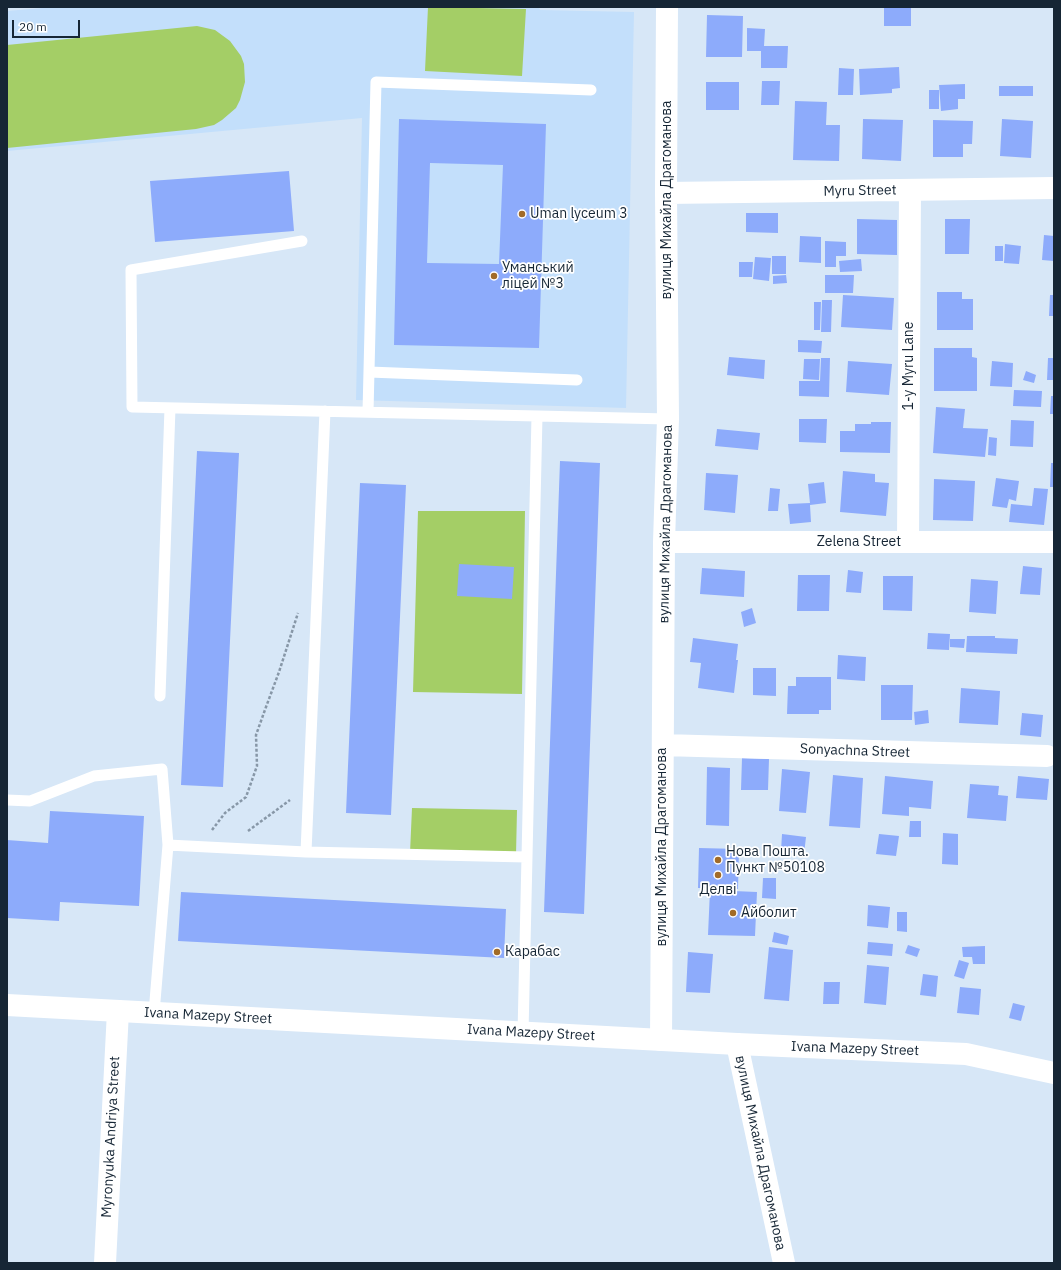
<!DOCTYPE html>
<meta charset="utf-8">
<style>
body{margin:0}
#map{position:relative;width:1061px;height:1270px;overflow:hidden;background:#d7e7f7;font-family:"IBM Plex Sans",sans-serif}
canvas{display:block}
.frame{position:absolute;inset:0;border:8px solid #162635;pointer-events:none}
.scale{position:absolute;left:12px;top:20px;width:68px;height:18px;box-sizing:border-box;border:2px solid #162635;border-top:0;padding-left:5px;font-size:12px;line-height:14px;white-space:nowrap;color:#162635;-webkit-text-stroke:3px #fff;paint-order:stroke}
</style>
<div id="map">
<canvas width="1061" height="1270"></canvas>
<div class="frame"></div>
<div class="scale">20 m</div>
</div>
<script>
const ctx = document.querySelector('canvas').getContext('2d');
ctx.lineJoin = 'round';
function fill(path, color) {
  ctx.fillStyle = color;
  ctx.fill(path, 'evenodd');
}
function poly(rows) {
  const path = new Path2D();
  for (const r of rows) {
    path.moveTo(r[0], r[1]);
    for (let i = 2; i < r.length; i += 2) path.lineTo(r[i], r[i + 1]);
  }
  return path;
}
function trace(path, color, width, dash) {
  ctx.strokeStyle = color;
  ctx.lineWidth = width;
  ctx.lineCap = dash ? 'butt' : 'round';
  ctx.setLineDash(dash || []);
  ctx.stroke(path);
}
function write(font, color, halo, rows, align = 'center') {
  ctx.font = font + ' "IBM Plex Sans",sans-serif';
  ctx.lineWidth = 3.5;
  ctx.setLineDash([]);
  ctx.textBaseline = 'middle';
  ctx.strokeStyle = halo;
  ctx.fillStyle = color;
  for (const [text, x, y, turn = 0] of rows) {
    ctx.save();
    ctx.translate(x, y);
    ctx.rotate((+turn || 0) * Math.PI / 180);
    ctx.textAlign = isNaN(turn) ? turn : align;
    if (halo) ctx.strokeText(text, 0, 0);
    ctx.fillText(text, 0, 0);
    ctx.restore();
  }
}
fill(poly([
 [55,7,539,7,540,10,634,12,626,408,356,400,362,118,7,151,7,11]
]), '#c3dffb');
fill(poly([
 [428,7,526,9,522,76,425,71],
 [197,26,215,30,230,41,241,56,244,64,245,82,240,100,236,108,222,120,214,125,196,129,7,148,7,45],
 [418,511,525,511,522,694,413,692],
 [412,808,517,810,516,855,410,853]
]), '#a4ce66');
fill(poly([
 [884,7,911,7,911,26,884,26],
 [707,15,743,16,742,57,706,57],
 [747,28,765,29,764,46,788,46,787,68,761,68,761,51,747,51],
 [899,67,900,88,892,89,892,93,860,95,859,69],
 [839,68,854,69,853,95,838,95],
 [762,81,780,81,779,105,761,105],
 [706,82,739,82,739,110,706,110],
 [965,84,965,99,958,99,958,109,941,111,939,85],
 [999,86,1033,86,1033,96,999,96],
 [929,90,939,90,939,109,929,109],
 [795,101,827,102,826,125,840,125,839,161,793,160],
 [399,119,546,124,539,348,394,345],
 [430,163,503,165,499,264,427,263],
 [863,119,903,120,901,161,862,159],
 [1002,119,1033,121,1031,158,1000,156],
 [933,120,973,121,972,144,963,144,963,157,933,157],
 [289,171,294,231,155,242,150,181],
 [746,213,778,213,778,233,746,232],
 [857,219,897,220,897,255,857,254],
 [945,219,970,219,969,254,945,254],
 [1044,235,1054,236,1054,261,1042,260],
 [800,236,821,237,821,263,799,262],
 [825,241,846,242,846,256,836,256,836,267,825,267],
 [1005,244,1021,246,1019,264,1004,263],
 [995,246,1003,246,1003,261,995,261],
 [772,256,786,256,786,274,772,274],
 [755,257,771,258,769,281,753,279],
 [861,259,862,271,840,272,839,261],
 [739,262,753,262,752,277,739,277],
 [786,275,787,283,773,284,773,276],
 [825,275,854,275,853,293,825,293],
 [937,292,962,292,962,299,973,299,973,330,937,330],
 [843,295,894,298,892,330,841,327],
 [1050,295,1054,295,1054,316,1049,316],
 [822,300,832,300,831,332,821,332],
 [814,302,821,302,820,330,814,330],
 [798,340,822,341,821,353,798,352],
 [934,348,972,348,972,357,977,358,977,391,934,391],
 [729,357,765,360,764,379,727,375],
 [821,358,830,358,829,397,799,396,799,381,820,381],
 [1048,358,1054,358,1054,380,1047,380],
 [804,359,820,359,819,380,803,379],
 [848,361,892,364,889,395,846,392],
 [992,361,1013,363,1012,387,990,386],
 [1026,371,1036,375,1034,383,1023,380],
 [1014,390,1042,391,1041,407,1013,406],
 [1051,396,1054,396,1054,414,1050,414],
 [936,407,965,409,963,428,988,429,985,457,933,453],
 [799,419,827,419,826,443,799,442],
 [1011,420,1034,421,1033,447,1010,446],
 [871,422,891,422,890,453,840,452,840,431,855,431,855,424,871,424],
 [717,429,760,433,758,450,715,446],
 [989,437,997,438,996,456,988,455],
 [197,451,239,453,223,787,181,785],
 [560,461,600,463,584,914,544,912],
 [1051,463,1054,463,1054,487,1050,487],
 [843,471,875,474,875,482,889,483,886,516,840,512],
 [706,473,738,475,735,513,704,510],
 [996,478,1019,481,1016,501,1009,499,1007,508,992,506],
 [934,479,975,481,973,521,933,520],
 [824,482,826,503,810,505,811,522,790,524,788,504,810,503,808,484],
 [360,483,406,485,391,815,346,813],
 [770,488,780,489,778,511,768,511],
 [1034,488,1048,489,1044,525,1009,522,1011,504,1032,506],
 [459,564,514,567,512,599,457,596],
 [1023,566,1042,568,1040,595,1020,594],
 [702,568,745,571,744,597,700,594],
 [848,570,863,572,861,593,846,592],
 [798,575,830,575,829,611,797,611],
 [883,576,913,576,912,611,883,610],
 [971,579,998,581,996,614,969,612],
 [752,608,756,623,744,627,741,612],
 [928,633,950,634,949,650,927,649],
 [967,636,995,636,995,638,1018,639,1017,654,966,652],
 [693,638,738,644,736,660,738,660,734,693,698,688,701,663,690,662],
 [950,639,965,639,964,648,950,647],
 [838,655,866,657,865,681,837,679],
 [753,668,776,668,776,696,753,695],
 [796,677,831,677,831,710,819,710,819,714,787,714,788,686,796,686],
 [881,685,913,685,912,720,881,720],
 [961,688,1000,691,998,725,959,723],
 [928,710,929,723,915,725,914,712],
 [1022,713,1043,715,1041,737,1020,735],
 [742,758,769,759,768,790,741,790],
 [707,767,730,768,729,826,706,825],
 [782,769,810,772,806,813,779,811],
 [833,775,863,778,860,828,829,826],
 [885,776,933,781,931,809,909,807,909,816,882,814],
 [1018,776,1049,779,1047,800,1016,798],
 [970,784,999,786,998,795,1008,796,1006,821,967,818],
 [50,811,144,816,139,906,60,902,59,921,7,918,7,840,48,843],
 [910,821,921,821,921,837,909,837],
 [943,833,958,834,958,865,942,864],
 [782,834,806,837,804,854,781,851],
 [879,834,899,836,896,856,876,854],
 [699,848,739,849,738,889,698,888],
 [763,878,776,878,776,899,762,898],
 [710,890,757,892,755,936,708,935],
 [181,892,506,909,504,958,178,941],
 [868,905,890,907,888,928,867,926],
 [897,912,907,912,907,932,897,931],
 [774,932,789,936,787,945,772,942],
 [868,942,893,944,892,956,867,954],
 [908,945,920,949,917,957,905,953],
 [985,946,985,964,973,964,972,957,963,957,962,947],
 [769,947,793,950,789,1001,764,999],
 [688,952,713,954,710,993,686,992],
 [959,960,969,963,964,979,954,976],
 [867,965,889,967,886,1005,864,1003],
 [923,974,938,976,936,997,920,995],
 [824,982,840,982,839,1004,823,1004],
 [960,987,981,989,979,1015,957,1013],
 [1013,1003,1025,1006,1021,1021,1009,1018]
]), '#8dabfb');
trace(poly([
 [212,830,225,813,246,797,257,766,256,735,266,707,279,672,298,613],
 [248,831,290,800]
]), '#8797a7', 2.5, [3, 2]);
trace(poly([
 [302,241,131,270,132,407,537,416,523,1033],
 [369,372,577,380],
 [325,411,306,852,526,857],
 [368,412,376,82,591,90],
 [537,416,668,419],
 [160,696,170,408],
 [7,800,30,801,94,776,162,769,168,845,306,852],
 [154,1013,168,845]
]), '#fff', 11);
trace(poly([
 [666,193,1054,188],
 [664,542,1054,542],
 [908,542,910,190],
 [663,745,1047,756],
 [661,1040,664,542,668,419,666,193,667,7],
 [737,1044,784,1263],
 [105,1263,118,1011]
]), '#fff', 22);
trace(poly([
 [7,1005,737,1044,966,1054,1054,1073]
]), '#fff', 22);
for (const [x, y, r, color] of [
 [522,214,4,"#a26b27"],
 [494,276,4,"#a26b27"],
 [718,860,4,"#a26b27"],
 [718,875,4,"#a26b27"],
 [733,913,4,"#a26b27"],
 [497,952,4,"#a26b27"]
]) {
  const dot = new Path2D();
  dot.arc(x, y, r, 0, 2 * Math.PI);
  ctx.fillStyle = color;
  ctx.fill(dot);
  trace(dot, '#fff', 1.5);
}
write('14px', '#162635', '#fff', [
 ["Myru Street",860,191,-1],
 ["вулиця Михайла Драгоманова",667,200,-90],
 ["1-y Myru Lane",909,366,-90],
 ["вулиця Михайла Драгоманова",666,524,-89],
 ["Zelena Street",859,542],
 ["Sonyachna Street",855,751,2],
 ["вулиця Михайла Драгоманова",662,847,-90],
 ["Ivana Mazepy Street",208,1016,3],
 ["Ivana Mazepy Street",531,1033,3],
 ["Ivana Mazepy Street",855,1049,2],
 ["Myronyuka Andriya Street",111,1137,-87],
 ["вулиця Михайла Драгоманова",760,1153,78]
]);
write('14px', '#162635', '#fff', [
 ["Uman lyceum 3",530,214],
 ["Уманський",502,268],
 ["ліцей №3",502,284],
 ["Нова Пошта.",726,852],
 ["Пункт №50108",726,868],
 ["Делві",718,890,"center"],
 ["Айболит",741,913],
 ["Карабас",505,952]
], 'left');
</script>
